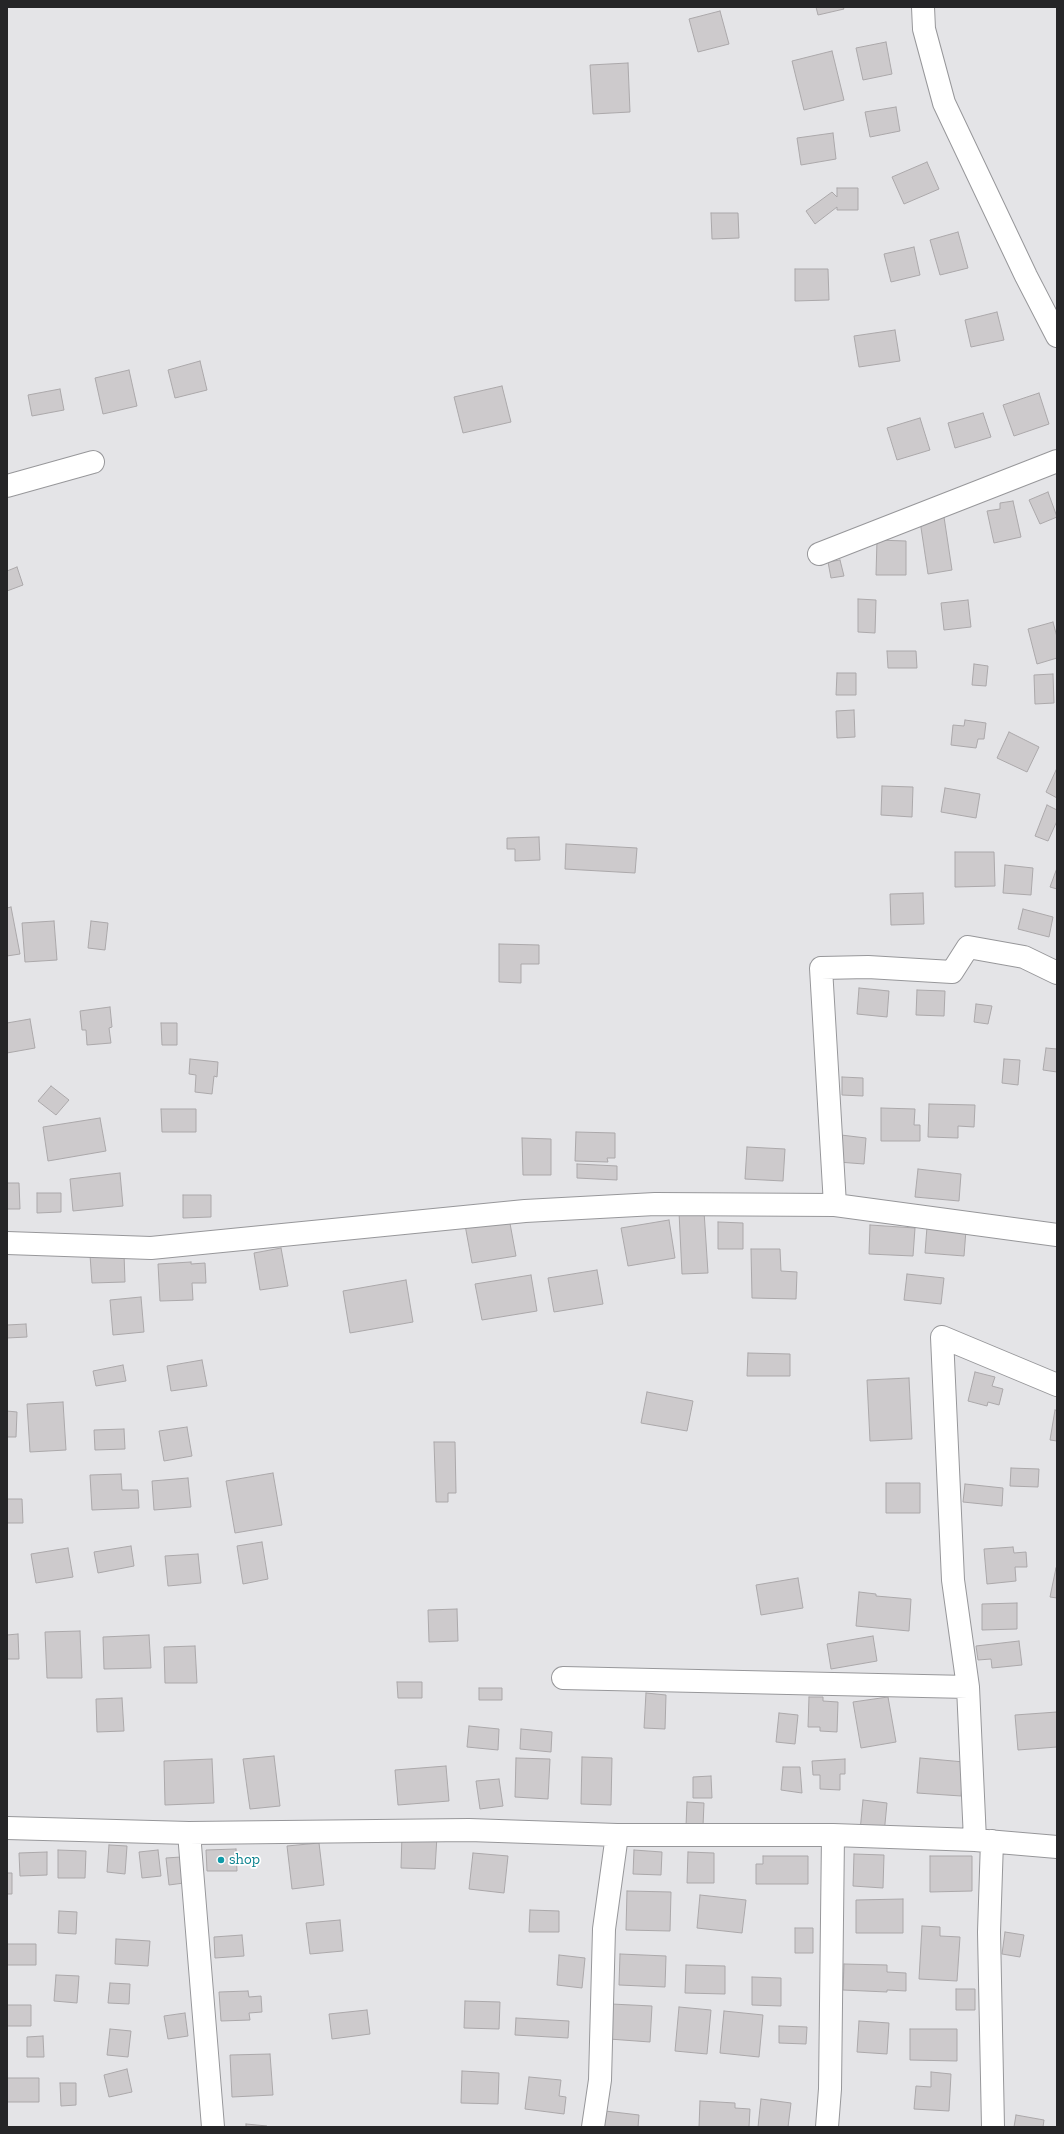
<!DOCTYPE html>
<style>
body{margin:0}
#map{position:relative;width:1064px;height:2134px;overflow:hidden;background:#e4e4e7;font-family:"Zilla Slab",serif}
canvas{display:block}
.frame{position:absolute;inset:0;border:8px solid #252527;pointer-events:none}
</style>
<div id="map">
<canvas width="1064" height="2134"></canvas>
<div class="frame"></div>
</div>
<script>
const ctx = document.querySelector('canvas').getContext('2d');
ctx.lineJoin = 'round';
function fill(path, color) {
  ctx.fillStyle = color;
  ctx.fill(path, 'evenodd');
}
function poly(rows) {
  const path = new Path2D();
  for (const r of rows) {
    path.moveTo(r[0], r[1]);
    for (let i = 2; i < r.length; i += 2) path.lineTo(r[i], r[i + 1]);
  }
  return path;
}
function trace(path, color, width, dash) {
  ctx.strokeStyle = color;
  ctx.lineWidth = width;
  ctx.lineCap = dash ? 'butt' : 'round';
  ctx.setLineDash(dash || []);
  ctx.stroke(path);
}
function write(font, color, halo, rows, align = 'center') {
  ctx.font = font + ' "Zilla Slab",serif';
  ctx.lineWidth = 3.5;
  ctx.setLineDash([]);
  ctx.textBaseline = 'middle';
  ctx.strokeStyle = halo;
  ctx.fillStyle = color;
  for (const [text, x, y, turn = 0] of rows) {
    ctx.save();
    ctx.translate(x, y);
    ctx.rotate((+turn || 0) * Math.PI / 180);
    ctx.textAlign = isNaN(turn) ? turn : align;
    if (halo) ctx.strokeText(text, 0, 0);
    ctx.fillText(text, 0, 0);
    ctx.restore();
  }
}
const building = poly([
 [816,7,843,7,844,9,818,15,816,7],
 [720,11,729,44,698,52,689,19,720,11],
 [886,42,892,74,863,80,856,48,886,42],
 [832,51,844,100,804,110,792,61,832,51],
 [628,63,630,112,593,114,590,65,628,63],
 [896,107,900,131,870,137,865,112,896,107],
 [833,133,836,159,801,165,797,138,833,133],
 [927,162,939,189,904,204,892,177,927,162],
 [837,188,858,188,858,210,837,210,837,207,815,224,806,211,832,192,837,197,837,188],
 [711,213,738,213,739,238,712,239,711,213],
 [958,232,968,268,940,275,930,240,958,232],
 [914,247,920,275,891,282,884,254,914,247],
 [795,269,828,269,829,300,795,301,795,269],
 [997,312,1004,340,971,347,965,320,997,312],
 [895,330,900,361,859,367,854,336,895,330],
 [200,361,207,390,175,398,168,370,200,361],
 [129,370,137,406,103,414,95,378,129,370],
 [502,386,511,422,463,433,454,397,502,386],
 [60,389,64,410,32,416,28,395,60,389],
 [1039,393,1049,424,1014,436,1003,405,1039,393],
 [983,413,991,437,955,448,948,423,983,413],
 [920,418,930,450,897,460,887,428,920,418],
 [1048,492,1057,517,1040,524,1029,500,1048,492],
 [1013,501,1021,537,994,543,987,511,1000,509,1000,503,1013,501],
 [944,517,952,570,928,574,920,521,944,517],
 [877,540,906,541,906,575,876,575,877,540],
 [840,560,844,576,831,578,828,562,840,560],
 [17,567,23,585,7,591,7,571,17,567],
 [858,599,876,600,875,633,858,632,858,599],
 [968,600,971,627,944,630,941,603,968,600],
 [1053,622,1057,637,1057,658,1037,664,1028,629,1053,622],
 [887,651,916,651,917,668,888,668,887,651],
 [974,664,988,666,986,686,972,685,974,664],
 [837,673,856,673,856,695,836,695,837,673],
 [1053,674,1054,703,1035,704,1034,675,1053,674],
 [854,710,855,737,837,738,836,711,854,710],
 [965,720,986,723,984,739,978,739,976,748,951,745,953,725,964,726,965,720],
 [1009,732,1039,747,1027,772,997,758,1009,732],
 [1057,768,1057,798,1046,792,1057,768],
 [882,786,913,787,912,817,881,815,882,786],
 [945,788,980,794,976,818,941,812,945,788],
 [1047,805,1057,810,1057,821,1048,841,1035,836,1047,805],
 [539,837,540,860,515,861,515,849,507,849,507,838,539,837],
 [566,844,637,848,635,873,565,869,566,844],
 [955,852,994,852,995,886,955,887,955,852],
 [1005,865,1033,868,1031,895,1003,893,1005,865],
 [1057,868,1057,889,1050,887,1057,868],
 [923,893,924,924,891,925,890,894,923,893],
 [11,907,20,954,7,956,7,908,11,907],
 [1023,909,1053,917,1049,937,1018,929,1023,909],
 [54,921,57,960,25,962,22,923,54,921],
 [91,921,108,923,105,950,88,948,91,921],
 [499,944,539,945,539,964,521,964,521,983,499,982,499,944],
 [859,988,889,991,887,1017,857,1014,859,988],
 [917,990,945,991,944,1016,916,1015,917,990],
 [976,1004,992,1006,988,1024,974,1022,976,1004],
 [110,1007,112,1027,109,1028,111,1043,87,1045,86,1030,82,1030,80,1011,110,1007],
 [30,1019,35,1048,7,1053,7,1023,30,1019],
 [161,1023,177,1023,177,1045,162,1045,161,1023],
 [1046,1048,1057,1049,1057,1072,1043,1070,1046,1048],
 [190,1059,218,1062,217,1077,214,1076,212,1094,195,1092,196,1075,189,1074,190,1059],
 [1004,1059,1020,1060,1018,1085,1002,1083,1004,1059],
 [842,1077,863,1078,863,1096,842,1095,842,1077],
 [51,1086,69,1100,56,1115,38,1101,51,1086],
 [929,1104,975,1105,974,1127,958,1126,958,1138,928,1137,929,1104],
 [881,1108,915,1109,914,1125,920,1125,920,1141,881,1141,881,1108],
 [161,1109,196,1109,196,1132,162,1132,161,1109],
 [100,1118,106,1151,48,1161,43,1127,100,1118],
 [576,1132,615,1133,615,1158,607,1158,608,1162,575,1161,576,1132],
 [841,1135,866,1138,864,1164,838,1162,841,1135],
 [522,1138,551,1139,551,1175,523,1175,522,1138],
 [747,1147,785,1149,783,1181,745,1179,747,1147],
 [577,1164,617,1166,617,1180,577,1178,577,1164],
 [918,1169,961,1174,959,1201,915,1197,918,1169],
 [120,1173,123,1206,73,1211,70,1179,120,1173],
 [7,1183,19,1183,20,1209,7,1209,7,1183],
 [37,1193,61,1193,61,1212,37,1213,37,1193],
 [183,1195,211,1195,211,1217,183,1218,183,1195],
 [704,1211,708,1273,682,1274,679,1212,704,1211],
 [509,1218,516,1256,472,1263,465,1225,509,1218],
 [669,1220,675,1258,628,1266,621,1228,669,1220],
 [718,1222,743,1223,743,1249,718,1249,718,1222],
 [870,1225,915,1228,913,1256,869,1254,870,1225],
 [927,1227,966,1230,964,1256,925,1253,927,1227],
 [281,1248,288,1286,260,1290,254,1253,281,1248],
 [751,1249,780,1249,781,1271,797,1272,796,1299,752,1298,751,1249],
 [124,1254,125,1282,92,1283,90,1255,124,1254],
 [191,1262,191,1264,205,1263,206,1283,192,1283,193,1300,160,1301,158,1264,191,1262],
 [597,1270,603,1304,554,1312,548,1278,597,1270],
 [907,1274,944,1278,941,1304,904,1300,907,1274],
 [531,1275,537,1311,482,1320,475,1284,531,1275],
 [406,1280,413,1322,350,1333,343,1291,406,1280],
 [141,1297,144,1332,113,1335,110,1300,141,1297],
 [26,1324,27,1337,7,1338,7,1325,26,1324],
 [748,1353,790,1354,790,1376,747,1376,748,1353],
 [202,1360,207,1386,171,1391,167,1366,202,1360],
 [123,1365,126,1381,96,1386,93,1371,123,1365],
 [975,1372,995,1377,992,1386,1003,1389,999,1405,988,1402,987,1406,968,1401,975,1372],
 [909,1378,912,1439,870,1441,867,1380,909,1378],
 [647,1392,693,1401,687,1431,641,1423,647,1392],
 [63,1402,66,1450,30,1452,27,1404,63,1402],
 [1055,1410,1057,1411,1057,1441,1050,1440,1055,1410],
 [7,1411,17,1412,16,1437,7,1437,7,1411],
 [187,1427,192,1456,164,1461,159,1431,187,1427],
 [124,1429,125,1449,95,1450,94,1430,124,1429],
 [434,1442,455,1442,456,1493,448,1493,448,1502,436,1502,434,1442],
 [1011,1468,1039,1469,1038,1487,1010,1486,1011,1468],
 [273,1473,282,1525,235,1533,226,1481,273,1473],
 [121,1474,122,1490,138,1490,139,1508,92,1510,90,1475,121,1474],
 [188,1478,191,1507,154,1510,152,1481,188,1478],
 [886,1483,920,1483,920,1513,886,1513,886,1483],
 [965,1484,1003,1488,1002,1506,963,1502,965,1484],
 [7,1499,22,1499,23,1523,7,1523,7,1499],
 [262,1542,268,1579,243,1584,237,1546,262,1542],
 [131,1546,134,1566,98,1573,94,1552,131,1546],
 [1013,1547,1014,1553,1026,1552,1027,1567,1015,1567,1016,1581,987,1584,984,1549,1013,1547],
 [68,1548,73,1577,36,1583,31,1554,68,1548],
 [198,1554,201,1583,168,1586,165,1556,198,1554],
 [1056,1568,1057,1568,1057,1598,1050,1597,1056,1568],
 [798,1578,803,1608,761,1615,756,1585,798,1578],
 [859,1592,876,1594,876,1596,911,1599,909,1631,856,1626,859,1592],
 [1017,1603,1017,1629,982,1630,982,1604,1017,1603],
 [457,1609,458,1641,429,1642,428,1610,457,1609],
 [80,1631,82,1678,47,1678,45,1632,80,1631],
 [18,1634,19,1659,7,1659,7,1635,18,1634],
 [149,1635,151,1668,104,1669,103,1637,149,1635],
 [873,1636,877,1661,831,1669,827,1644,873,1636],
 [1019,1641,1022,1665,992,1668,991,1659,978,1660,976,1646,1019,1641],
 [195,1646,197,1683,165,1683,164,1647,195,1646],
 [397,1682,422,1682,422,1698,398,1698,397,1682],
 [479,1688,502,1688,502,1700,479,1700,479,1688],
 [646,1693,666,1695,665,1729,644,1728,646,1693],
 [809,1697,823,1697,823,1701,838,1702,837,1732,820,1731,820,1727,808,1727,809,1697],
 [888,1697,896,1742,861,1748,853,1702,888,1697],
 [122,1698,124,1731,97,1732,96,1699,122,1698],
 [1057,1712,1057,1747,1018,1750,1015,1715,1057,1712],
 [779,1713,798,1715,795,1744,776,1742,779,1713],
 [469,1726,499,1729,498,1750,467,1747,469,1726],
 [521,1729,552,1732,551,1752,520,1749,521,1729],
 [274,1756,280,1806,250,1809,243,1759,274,1756],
 [582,1757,612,1758,611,1805,581,1804,582,1757],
 [516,1758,550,1759,548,1799,515,1797,516,1758],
 [920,1758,964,1762,961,1796,917,1793,920,1758],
 [212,1759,214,1803,165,1805,164,1761,212,1759],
 [845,1759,845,1774,840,1774,840,1790,820,1789,820,1775,813,1775,812,1761,845,1759],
 [446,1766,449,1801,398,1805,395,1770,446,1766],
 [783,1767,800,1767,802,1793,781,1790,783,1767],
 [711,1776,712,1798,693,1798,693,1777,711,1776],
 [499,1779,503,1806,480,1809,476,1781,499,1779],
 [863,1800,887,1803,884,1834,860,1831,863,1800],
 [687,1802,704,1803,703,1826,686,1826,687,1802],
 [402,1835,437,1836,435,1869,401,1868,402,1835],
 [319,1843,324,1885,292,1889,287,1846,319,1843],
 [109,1845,127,1846,125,1874,107,1872,109,1845],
 [236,1849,237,1871,207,1871,206,1850,236,1849],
 [58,1850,86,1851,85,1878,58,1878,58,1850],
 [158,1850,161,1876,142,1878,139,1852,158,1850],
 [634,1850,662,1852,661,1875,633,1874,634,1850],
 [47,1852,47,1875,20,1876,19,1853,47,1852],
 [688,1852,714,1853,714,1883,687,1883,688,1852],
 [473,1853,508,1856,504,1893,469,1889,473,1853],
 [854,1854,884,1855,883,1888,853,1886,854,1854],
 [763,1856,808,1856,808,1884,756,1884,756,1864,763,1864,763,1856],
 [930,1856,972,1856,972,1891,930,1892,930,1856],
 [181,1857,184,1883,169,1885,166,1858,181,1857],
 [7,1873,12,1873,12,1894,7,1894,7,1873],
 [627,1891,671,1892,670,1931,626,1930,627,1891],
 [700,1895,746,1900,742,1933,697,1928,700,1895],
 [903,1899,903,1933,856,1933,856,1900,903,1899],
 [530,1910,559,1911,559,1932,529,1932,530,1910],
 [59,1911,77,1912,76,1934,58,1933,59,1911],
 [340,1920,343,1951,310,1954,306,1923,340,1920],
 [922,1926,940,1927,940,1936,960,1937,957,1981,919,1979,922,1926],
 [795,1928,813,1928,813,1953,795,1953,795,1928],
 [1005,1932,1024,1935,1020,1957,1002,1954,1005,1932],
 [242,1935,244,1956,215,1958,214,1937,242,1935],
 [116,1939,150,1941,148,1966,115,1964,116,1939],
 [7,1944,36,1944,36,1965,7,1965,7,1944],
 [620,1954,666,1956,665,1987,619,1985,620,1954],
 [559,1955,585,1958,582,1988,557,1985,559,1955],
 [844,1964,887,1965,887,1972,906,1973,906,1991,887,1990,887,1992,843,1990,844,1964],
 [686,1965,725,1966,725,1994,685,1993,686,1965],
 [56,1975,79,1976,77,2003,54,2001,56,1975],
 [752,1977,781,1978,781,2006,752,2005,752,1977],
 [110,1983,130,1984,129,2004,108,2003,110,1983],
 [956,1989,975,1989,975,2010,956,2010,956,1989],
 [248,1991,249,1997,261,1996,262,2012,249,2013,250,2020,221,2021,219,1992,248,1991],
 [465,2001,500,2002,499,2029,464,2028,465,2001],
 [611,2004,652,2006,650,2042,609,2039,611,2004],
 [7,2005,31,2005,31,2026,7,2026,7,2005],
 [679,2007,711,2010,707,2054,675,2051,679,2007],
 [367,2010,370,2034,332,2039,329,2014,367,2010],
 [724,2011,763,2015,759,2057,720,2053,724,2011],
 [185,2013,188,2036,168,2039,164,2016,185,2013],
 [516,2018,569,2021,568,2038,515,2035,516,2018],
 [859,2021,889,2023,887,2054,857,2052,859,2021],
 [779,2026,807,2027,806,2044,779,2043,779,2026],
 [110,2029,131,2031,128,2057,107,2055,110,2029],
 [910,2029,957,2029,957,2061,910,2060,910,2029],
 [43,2036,44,2057,27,2057,27,2037,43,2036],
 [270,2054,273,2095,232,2097,230,2055,270,2054],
 [127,2069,132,2092,109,2097,104,2075,127,2069],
 [462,2071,499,2073,498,2104,461,2103,462,2071],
 [931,2072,951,2074,949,2111,914,2109,916,2086,931,2087,931,2072],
 [529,2077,561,2080,559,2096,566,2097,564,2114,525,2109,529,2077],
 [7,2078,39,2078,39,2102,7,2102,7,2078],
 [60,2083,76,2083,76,2105,61,2106,60,2083],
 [761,2099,791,2103,788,2127,758,2127,761,2099],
 [700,2101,735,2103,735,2108,750,2109,749,2127,699,2127,700,2101],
 [605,2111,639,2115,638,2127,603,2127,605,2111],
 [1016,2115,1044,2120,1043,2127,1014,2127,1016,2115],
 [246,2124,267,2126,267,2127,246,2127,246,2124]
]);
fill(building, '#cdcacc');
trace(building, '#aba8aa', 1);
const street = poly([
 [7,486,93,462],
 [819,554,1057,461],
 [835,1205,821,968,868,967,952,972,968,947,1024,957,1057,973],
 [7,1243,151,1248,525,1211,655,1204,835,1205,1057,1235],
 [563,1678,968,1687],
 [7,1828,189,1833,469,1830,617,1835,833,1835,975,1840,1057,1847],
 [189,1833,213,2127],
 [975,1840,968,1687,953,1580,942,1337,1057,1385],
 [992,1841,989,1932,993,2127],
 [593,2127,600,2080,604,1929,617,1835],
 [827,2127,830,2089,833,1835]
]);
const secondary = poly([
 [923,7,924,29,944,103,1026,276,1057,336]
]);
trace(street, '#97979a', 24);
trace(secondary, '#97979a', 24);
trace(street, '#fff', 22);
trace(secondary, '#fff', 22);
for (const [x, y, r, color] of [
 [221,1860,4,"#0f9aa8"]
]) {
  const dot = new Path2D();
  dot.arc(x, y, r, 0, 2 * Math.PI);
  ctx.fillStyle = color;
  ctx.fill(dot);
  trace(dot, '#fff', 1.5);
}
write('15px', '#0d838f', '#fff', [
 ["shop",229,1860]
], 'left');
</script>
